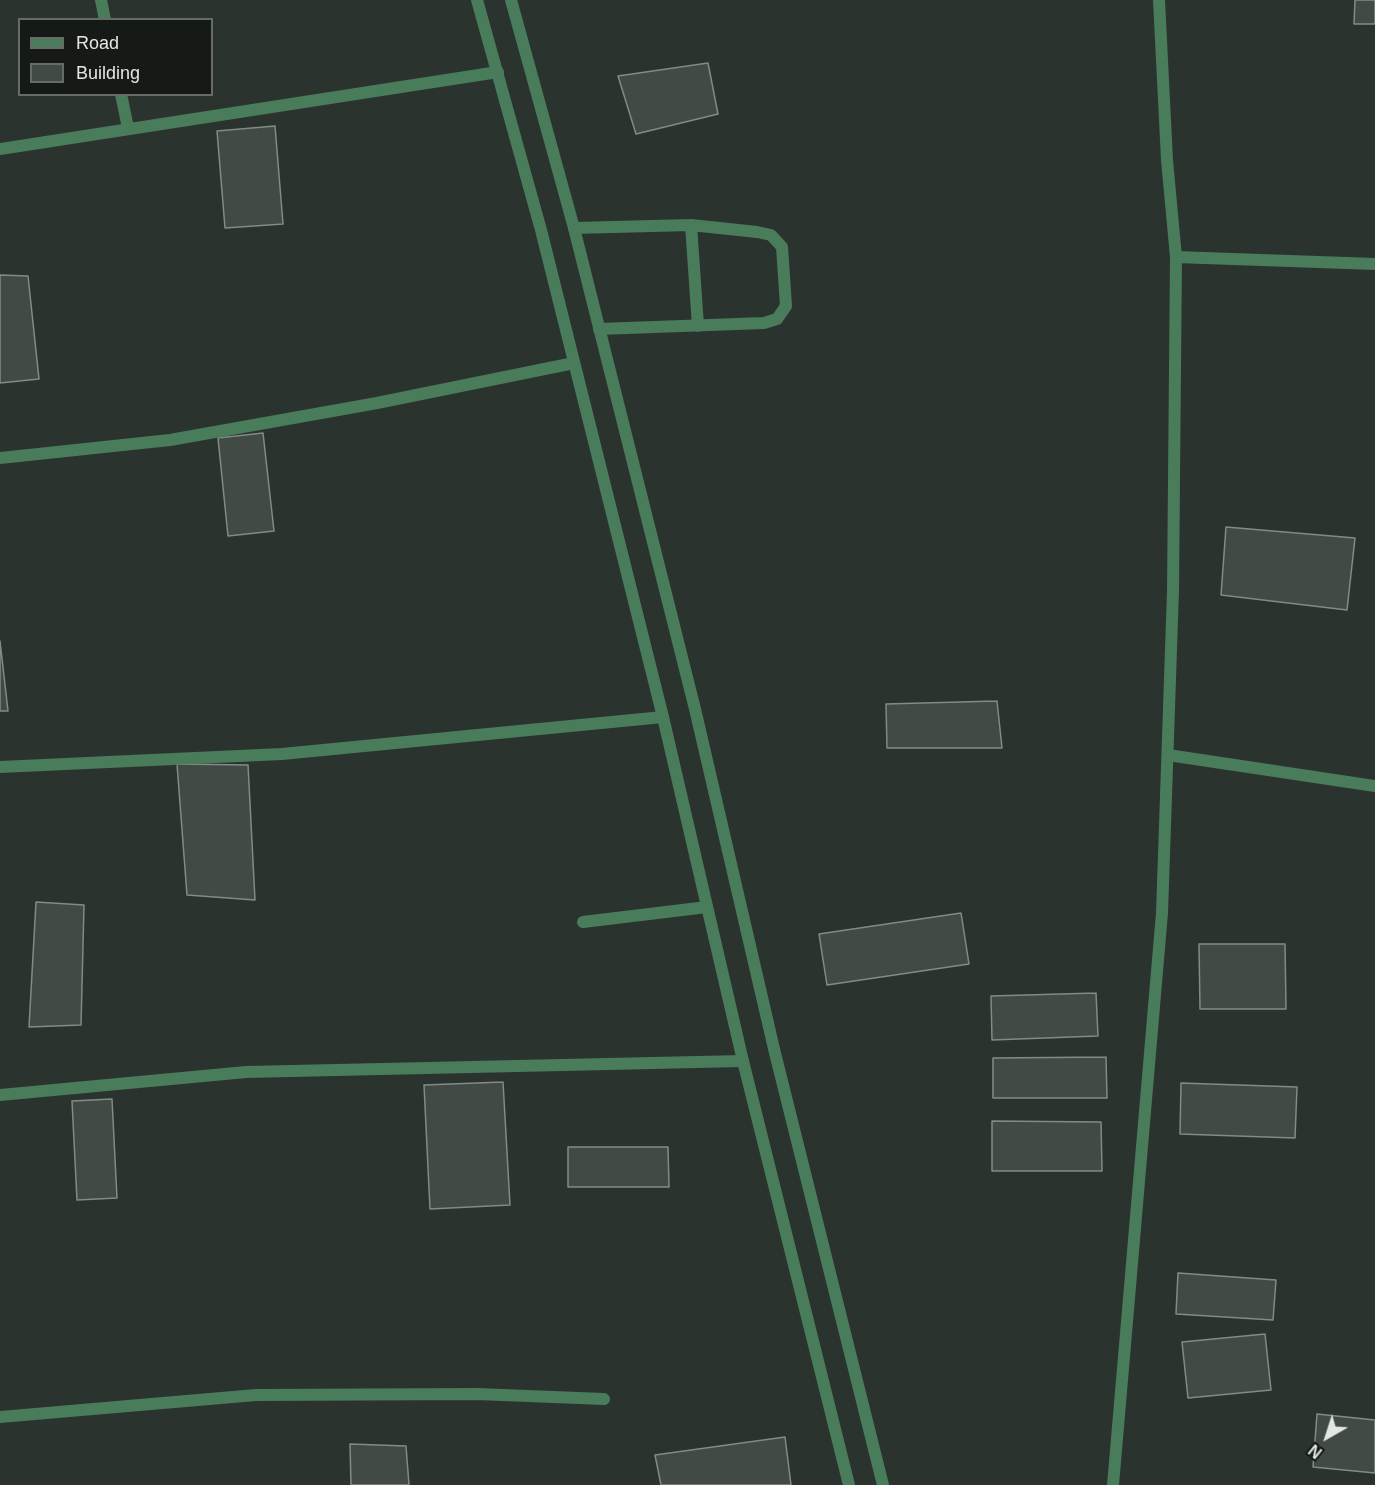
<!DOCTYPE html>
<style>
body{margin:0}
#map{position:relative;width:1375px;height:1485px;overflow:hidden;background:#2b332e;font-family:Helvetica,sans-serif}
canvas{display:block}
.legend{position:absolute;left:18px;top:18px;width:195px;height:78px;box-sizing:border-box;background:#161a17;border:2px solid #686c69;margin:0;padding:8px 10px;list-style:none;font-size:18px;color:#e2e7e3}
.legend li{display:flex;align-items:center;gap:12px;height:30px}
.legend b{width:30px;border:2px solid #686c69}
.north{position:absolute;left:1297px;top:1407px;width:60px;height:60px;-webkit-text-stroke:4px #161a17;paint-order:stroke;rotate:219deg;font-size:16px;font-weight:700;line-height:24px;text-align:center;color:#e2e7e3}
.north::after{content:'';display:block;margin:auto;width:21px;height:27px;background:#e2e7e3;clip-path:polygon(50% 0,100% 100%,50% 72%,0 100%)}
</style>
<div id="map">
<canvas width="1375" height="1485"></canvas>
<ul class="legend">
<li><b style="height:8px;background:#497c5a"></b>Road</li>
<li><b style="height:16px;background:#414a44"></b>Building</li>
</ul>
<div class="north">N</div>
</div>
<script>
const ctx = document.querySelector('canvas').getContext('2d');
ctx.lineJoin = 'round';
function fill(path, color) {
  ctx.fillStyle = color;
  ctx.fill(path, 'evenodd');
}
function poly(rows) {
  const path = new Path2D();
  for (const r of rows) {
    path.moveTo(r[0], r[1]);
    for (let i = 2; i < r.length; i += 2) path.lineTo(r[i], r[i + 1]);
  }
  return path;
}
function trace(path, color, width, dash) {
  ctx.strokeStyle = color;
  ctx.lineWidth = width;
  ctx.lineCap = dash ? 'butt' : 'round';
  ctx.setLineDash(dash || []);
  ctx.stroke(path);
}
const building = poly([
 [1355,0,1375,0,1375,24,1354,24,1355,0],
 [708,63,718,114,636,134,618,76,708,63],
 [275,126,283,224,225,228,217,131,275,126],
 [0,275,28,276,39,379,0,383,0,275],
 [263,433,274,531,228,536,218,438,263,433],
 [1226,527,1355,538,1347,610,1221,595,1226,527],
 [0,641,8,711,0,711,0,641],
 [997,701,1002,748,887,748,886,704,997,701],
 [177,764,248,765,255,900,187,895,177,764],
 [36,902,84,905,81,1025,29,1027,36,902],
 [961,913,969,964,827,985,819,934,961,913],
 [1199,944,1285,944,1286,1009,1200,1009,1199,944],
 [1096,993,1098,1036,992,1040,991,996,1096,993],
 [1106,1057,1107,1098,993,1098,993,1058,1106,1057],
 [503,1082,510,1205,430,1209,424,1085,503,1082],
 [1181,1083,1297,1087,1295,1138,1180,1134,1181,1083],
 [112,1099,117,1198,77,1200,72,1101,112,1099],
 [992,1121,1101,1122,1102,1171,992,1171,992,1121],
 [568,1147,668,1147,669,1187,568,1187,568,1147],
 [1178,1273,1276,1280,1273,1320,1176,1314,1178,1273],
 [1265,1334,1271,1390,1188,1398,1182,1342,1265,1334],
 [1317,1414,1375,1420,1375,1473,1313,1467,1317,1414],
 [785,1437,791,1485,661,1485,655,1455,785,1437],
 [350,1444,406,1446,409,1485,351,1485,350,1444]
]);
fill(building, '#414a44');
trace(building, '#828c85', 1.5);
trace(poly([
 [691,225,698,326],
 [574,228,691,225,757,232,771,235,782,247,786,306,777,319,764,323,599,329],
 [583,922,707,907]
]), '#497c5a', 12);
trace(poly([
 [101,0,105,20],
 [121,94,128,128],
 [0,149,498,72],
 [1176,257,1375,264],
 [0,458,170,440,377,403,574,363],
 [1168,755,1375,786],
 [0,767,282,754,663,717],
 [0,1095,246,1072,743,1061],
 [0,1417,256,1395,477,1394,604,1399],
 [1113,1485,1162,913,1173,591,1176,257,1167,160,1159,0]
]), '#497c5a', 12);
trace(poly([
 [477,0,541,230,663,717,743,1061,849,1485],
 [511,0,574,228,695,709,775,1053,883,1485]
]), '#497c5a', 12);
</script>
